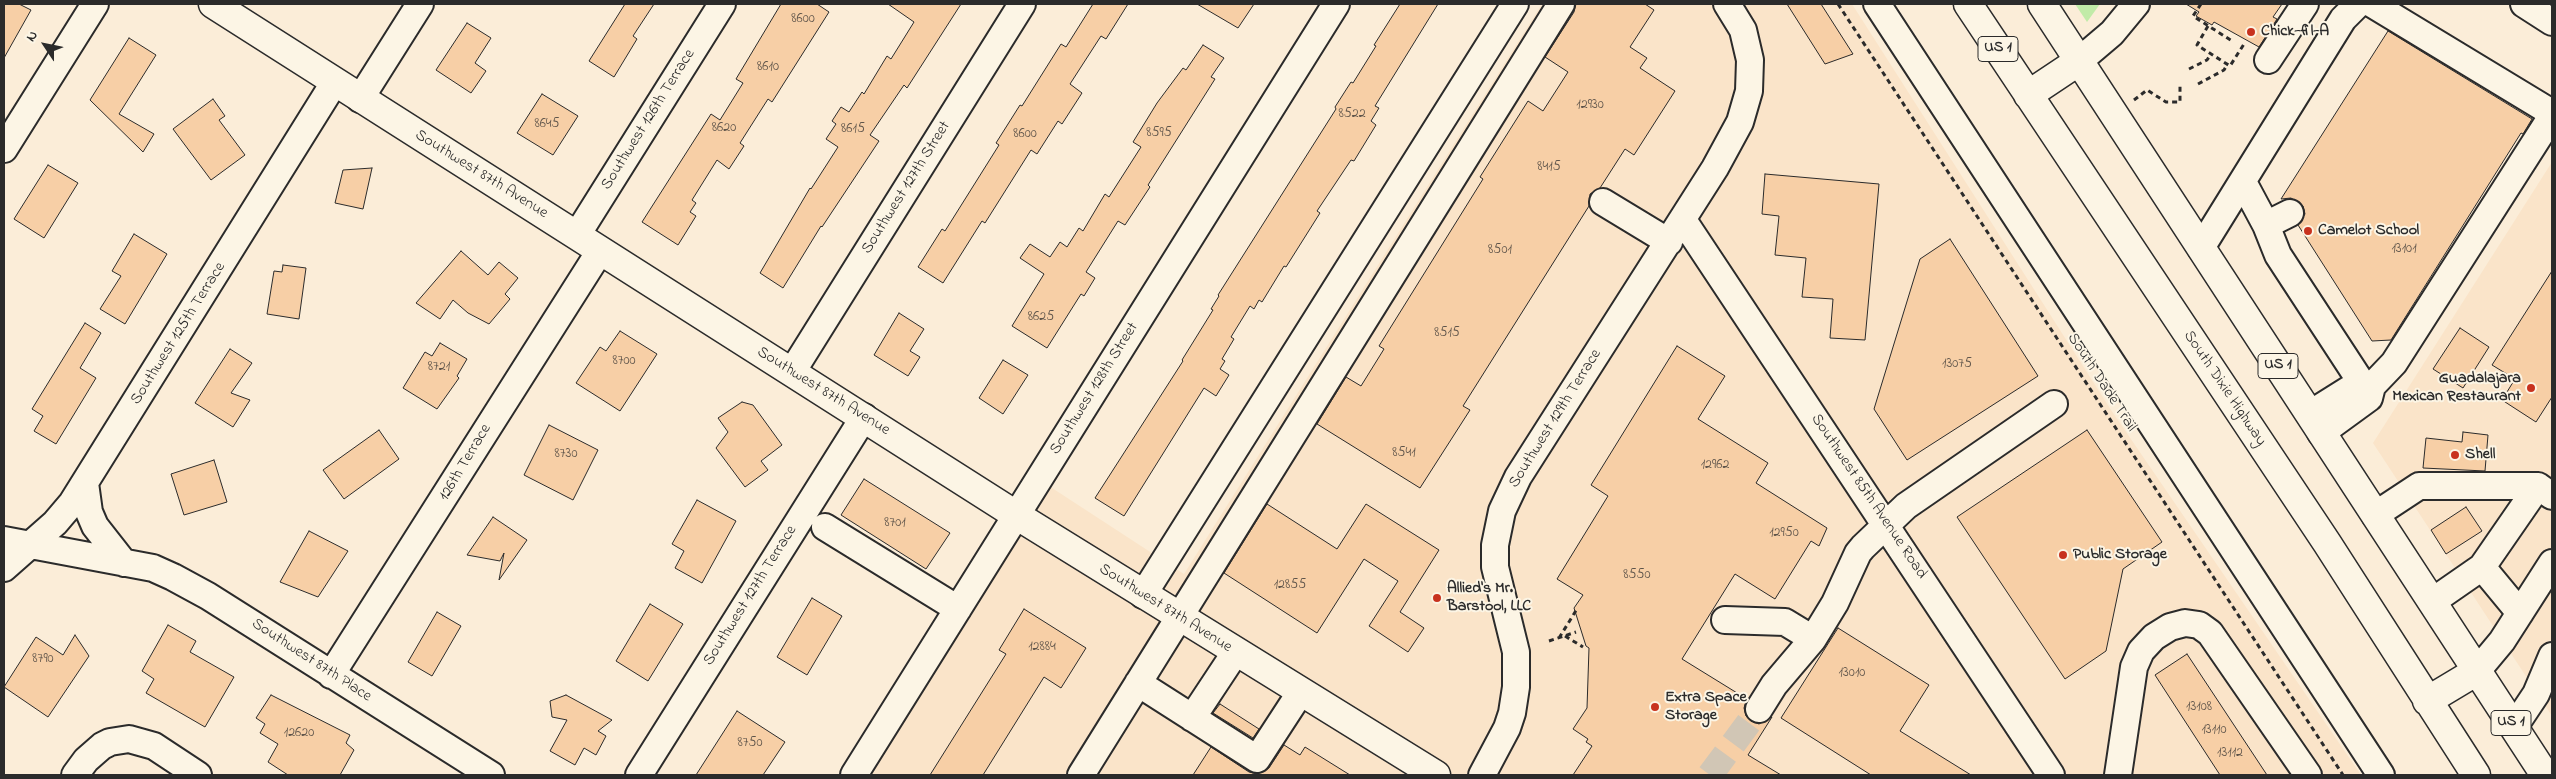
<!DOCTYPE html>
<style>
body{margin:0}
#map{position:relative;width:2556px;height:779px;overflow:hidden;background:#fbedd8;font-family:"Indie Flower",sans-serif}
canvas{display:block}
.frame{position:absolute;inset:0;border:5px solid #2b2b2b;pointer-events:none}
.north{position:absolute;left:20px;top:20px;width:50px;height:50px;-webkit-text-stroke:4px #fcf5e5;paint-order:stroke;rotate:304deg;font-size:14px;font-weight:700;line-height:20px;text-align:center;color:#2b2b2b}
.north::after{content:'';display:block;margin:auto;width:18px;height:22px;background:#2b2b2b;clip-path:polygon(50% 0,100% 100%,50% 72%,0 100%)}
</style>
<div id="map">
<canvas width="2556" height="779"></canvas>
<div class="frame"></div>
<div class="north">N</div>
</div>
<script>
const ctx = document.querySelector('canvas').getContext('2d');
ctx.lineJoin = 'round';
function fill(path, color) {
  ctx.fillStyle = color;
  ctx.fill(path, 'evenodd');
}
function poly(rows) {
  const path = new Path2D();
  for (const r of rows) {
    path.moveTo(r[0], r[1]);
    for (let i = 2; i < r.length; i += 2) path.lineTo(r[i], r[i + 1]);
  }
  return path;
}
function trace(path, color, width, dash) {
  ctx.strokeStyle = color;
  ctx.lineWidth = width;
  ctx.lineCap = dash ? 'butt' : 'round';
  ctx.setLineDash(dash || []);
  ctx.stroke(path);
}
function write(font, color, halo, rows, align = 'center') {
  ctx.font = font + ' "Indie Flower",sans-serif';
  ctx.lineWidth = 4;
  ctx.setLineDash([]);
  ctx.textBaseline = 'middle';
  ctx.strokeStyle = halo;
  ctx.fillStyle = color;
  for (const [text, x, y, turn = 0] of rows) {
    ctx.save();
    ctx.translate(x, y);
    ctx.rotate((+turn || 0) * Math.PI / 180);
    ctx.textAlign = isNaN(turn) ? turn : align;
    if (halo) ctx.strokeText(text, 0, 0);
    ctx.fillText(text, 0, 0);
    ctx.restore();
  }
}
fill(poly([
 [1542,4,1852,4,2111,410,2361,775,869,775,1049,486,1184,574],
 [2552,162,2552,716,2373,443]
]), '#fae4c9');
fill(poly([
 [2075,4,2100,4,2087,22]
]), '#c1eba8');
const building = poly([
 [4,4,19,4,31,10,4,58,4,4],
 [625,4,654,4,633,36,637,39,614,77,589,61,625,4],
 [781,4,817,4,829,12,772,102,768,99,740,143,744,146,729,169,717,160,692,200,696,203,690,212,696,216,678,245,642,222,711,114,720,120,743,83,736,79,781,4],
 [888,4,961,4,907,88,904,85,870,135,879,141,822,227,821,226,783,288,760,273,810,188,811,189,838,147,826,139,836,124,832,121,841,107,849,112,862,92,864,94,887,56,891,59,914,22,888,4],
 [1093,4,1128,4,1106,39,1101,36,1070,84,1082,93,1062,124,1058,121,1037,154,1031,150,985,223,982,221,943,283,918,267,942,229,945,231,999,145,996,143,1020,105,1022,106,1061,44,1066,47,1093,4],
 [1197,4,1254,4,1238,28,1197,4],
 [1400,4,1438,4,1375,106,1379,108,1371,121,1376,125,1354,161,1351,160,1317,211,1320,213,1286,267,1284,266,1262,302,1259,300,1254,309,1250,306,1231,337,1234,339,1222,359,1225,361,1220,369,1229,375,1216,396,1204,388,1124,516,1095,498,1183,361,1182,360,1213,310,1211,309,1219,296,1218,295,1336,109,1335,107,1351,82,1353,83,1376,46,1374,45,1400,4],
 [1576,4,1645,4,1654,10,1630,47,1647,58,1640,68,1675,91,1634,155,1625,149,1600,188,1590,194,1589,206,1463,406,1470,410,1420,488,1317,424,1346,377,1361,386,1384,349,1379,346,1483,179,1480,177,1528,101,1543,111,1568,72,1545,57,1574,12,1576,4],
 [1787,4,1821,4,1853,54,1825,64,1787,4],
 [2186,4,2282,4,2273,17,2277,19,2259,47,2214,22,2212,25,2196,16,2199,12,2186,4],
 [467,23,491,38,475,63,486,71,471,93,436,70,467,23],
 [2388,31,2532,119,2523,134,2521,133,2391,340,2372,341,2298,225,2305,214,2303,206,2291,198,2281,199,2388,31],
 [129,38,156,55,119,114,154,134,143,152,90,100,129,38],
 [1203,45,1224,58,1211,77,1215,79,1148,185,1150,187,1125,225,1118,221,1086,272,1095,278,1084,296,1081,294,1047,348,1012,326,1044,274,1020,258,1030,244,1050,257,1060,242,1067,247,1079,228,1083,231,1105,194,1109,197,1141,147,1133,142,1157,103,1183,68,1186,70,1203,45],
 [542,94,578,116,553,155,517,133,542,94],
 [213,99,225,116,219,120,245,155,211,180,173,129,213,99],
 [48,165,78,183,44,238,14,219,48,165],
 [372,168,363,209,335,203,343,170,372,168],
 [1765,174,1879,184,1865,340,1830,338,1833,299,1802,297,1806,258,1775,255,1779,216,1762,214,1765,174],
 [134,234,167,254,125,324,100,309,121,276,112,271,134,234],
 [1950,239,2038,376,1907,460,1874,409,1920,259,1950,239],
 [461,251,488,275,499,262,518,278,505,294,510,299,489,324,468,313,453,300,440,319,416,303,461,251],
 [283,265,306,268,299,319,267,314,274,271,282,272,283,265],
 [2552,271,2552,397,2536,422,2502,400,2515,379,2492,365,2552,271],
 [899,313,924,329,910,351,920,357,908,376,874,355,899,313],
 [85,323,101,333,80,368,96,378,56,444,34,431,43,416,32,409,85,323],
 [2460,328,2489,347,2463,388,2433,369,2460,328],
 [620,331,657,354,620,411,576,383,600,347,606,351,620,331],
 [440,343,467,359,457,376,459,378,437,409,403,388,425,352,432,356,440,343],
 [1677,346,1725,376,1698,419,1768,463,1756,483,1827,528,1819,546,1811,541,1775,599,1735,574,1682,659,1742,696,1741,698,1746,701,1744,708,1746,716,1751,721,1759,724,1772,717,1748,755,1781,775,1573,775,1592,746,1586,742,1588,739,1573,729,1587,708,1589,648,1586,646,1574,608,1583,595,1557,579,1608,496,1591,485,1677,346],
 [230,349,252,363,231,393,250,400,233,427,195,403,230,349],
 [1003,360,1028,375,1003,414,979,398,1003,360],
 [742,402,753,405,782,445,761,461,768,470,745,487,716,448,728,432,718,418,742,402],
 [549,425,598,450,573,500,524,475,549,425],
 [379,430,399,459,344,499,323,470,379,430],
 [2087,430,2162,542,2123,569,2106,651,2065,679,1957,517,2087,430],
 [2463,432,2488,435,2485,471,2423,468,2426,438,2462,442,2463,432],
 [214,460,227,502,184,515,171,474,214,460],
 [864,479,950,533,926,569,841,515,864,479],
 [697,500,736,521,702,583,675,568,684,551,672,544,697,500],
 [1267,504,1337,549,1366,504,1439,550,1400,612,1424,628,1408,652,1369,626,1398,581,1364,559,1317,633,1224,573,1267,504],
 [2466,507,2482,531,2446,554,2431,530,2466,507],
 [493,517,527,540,499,580,504,553,500,561,467,555,493,517],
 [309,531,348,551,318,597,280,582,309,531],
 [812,598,842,616,807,675,777,657,812,598],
 [650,604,683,624,648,681,616,661,650,604],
 [1024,609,1086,648,1061,688,1044,677,983,775,930,775,1006,654,999,650,1024,609],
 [437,612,461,626,432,676,408,662,437,612],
 [168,625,196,641,190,652,234,677,205,727,146,693,154,679,142,671,168,625],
 [1838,628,1929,685,1900,731,1971,775,1871,775,1781,718,1838,628],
 [75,635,89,656,48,717,4,687,36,637,63,655,75,635],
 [2187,654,2267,775,2220,775,2155,675,2187,654],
 [271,695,350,735,346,743,354,750,340,775,288,775,268,762,278,744,260,733,265,724,256,718,271,695],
 [566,695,612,720,598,731,606,736,596,755,584,748,575,765,550,751,567,720,552,717,550,701,566,695],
 [1220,704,1259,729,1253,738,1213,713,1220,704],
 [737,711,785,742,763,775,696,775,737,711],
 [1284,745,1300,755,1305,747,1350,775,1193,775,1211,747,1249,772,1257,774,1269,768,1284,745]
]);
fill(building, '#f7cfa6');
trace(building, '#2b2b2b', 1);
trace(poly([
 [1710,775,1759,709]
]), '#d1c6b5', 26, [26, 13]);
const minor = poly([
 [1877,4,2381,775],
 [2372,4,2552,113],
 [2524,4,2552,22],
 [2268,60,2305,4],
 [2079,61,2112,33,2136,4],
 [360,99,420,4],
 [4,149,95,4],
 [2243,182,2266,225,2278,255,2361,382],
 [1603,202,1669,242],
 [1683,220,2051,775],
 [2266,225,2290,213],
 [577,235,722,4],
 [2201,248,2343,19,2358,4],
 [792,372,1022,4],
 [2372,386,2394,363,2552,116],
 [2310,414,2361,382,2372,386,2369,398,2321,433],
 [85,483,89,512,95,526,124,563],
 [2375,515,2419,486,2538,486,2552,496],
 [825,527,958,609],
 [4,540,153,568,173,577,208,596,491,775],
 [2482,567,2520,613],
 [4,568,55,523,72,503,334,83],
 [1143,595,1515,4],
 [2433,601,2482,567,2538,486],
 [1725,620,1785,622,1813,639],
 [2477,671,2502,641,2552,563],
 [331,675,600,251],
 [1138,683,1257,759,1300,693],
 [1759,709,1774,685,1813,639,1835,603,1858,553,1863,547,1906,506,2054,404],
 [1192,718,1235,653],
 [2514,727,2536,694,2552,656],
 [75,775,86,760,102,746,110,742,129,739,154,746,198,775],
 [639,775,864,417],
 [854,775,1336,4],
 [1081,775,1561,4],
 [1482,775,1507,728,1512,713,1516,687,1516,652,1495,567,1495,545,1502,511,1518,477,1715,168,1740,122,1749,91,1750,60,1743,30,1727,4],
 [2118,775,2134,667,2141,651,2154,637,2170,627,2185,623,2199,625,2210,633,2308,775]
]);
const major = poly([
 [213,4,1016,515,1436,775]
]);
const highway = poly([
 [1968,4,2327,543,2476,775],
 [2042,4,2545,775],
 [2028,95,2079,61],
 [2427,701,2477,671]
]);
trace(minor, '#2b2b2b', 30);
trace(major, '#2b2b2b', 31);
trace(highway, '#2b2b2b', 31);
trace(poly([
 [1838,4,2343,775],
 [2201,4,2193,16,2232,41],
 [2208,26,2197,45,2230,66,2244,44],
 [2189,69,2207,60,2211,54],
 [2198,84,2224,70,2227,65],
 [2134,100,2147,90,2166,102,2180,102,2180,83],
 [1565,636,1583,647],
 [1559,638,1577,609],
 [1549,641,1576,632]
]), '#2b2b2b', 3, [5, 4]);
trace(minor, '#fcf5e5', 26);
trace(major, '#fcf5e5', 28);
trace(highway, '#fcf5e5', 28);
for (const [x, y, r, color] of [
 [2251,32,5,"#c8321e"],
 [2308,231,5,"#c8321e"],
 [2531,388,5,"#c8321e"],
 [2455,455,5,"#c8321e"],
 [2063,555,5,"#c8321e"],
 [1437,598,5,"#c8321e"],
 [1655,707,5,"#c8321e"]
]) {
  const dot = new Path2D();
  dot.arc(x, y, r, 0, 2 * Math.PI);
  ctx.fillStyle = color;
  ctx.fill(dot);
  trace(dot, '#fcf5e5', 2);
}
write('14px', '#5e544a', null, [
 ["8600",803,20],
 ["8610",768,68],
 ["12930",1590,106],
 ["8522",1352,115],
 ["8645",547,125],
 ["8620",724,129],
 ["8615",853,130],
 ["8595",1159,134],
 ["8600",1025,135],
 ["8415",1549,168],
 ["13101",2404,250],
 ["8501",1500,251],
 ["8625",1041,318],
 ["8515",1447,334],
 ["8700",624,362],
 ["13075",1957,365],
 ["8721",439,368],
 ["8541",1404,454],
 ["8730",566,455],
 ["12962",1715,466],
 ["8701",895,524],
 ["12950",1784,534],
 ["8550",1637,576],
 ["12855",1290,586],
 ["12884",1042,648],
 ["8790",43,660],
 ["13010",1852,674],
 ["13108",2199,708],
 ["13110",2214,731],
 ["12620",299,734],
 ["8750",750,744],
 ["13112",2230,754]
]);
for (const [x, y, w] of [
 [1998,49,40],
 [2278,366,40],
 [2511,723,40]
]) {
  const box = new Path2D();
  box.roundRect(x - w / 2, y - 12.5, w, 25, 4);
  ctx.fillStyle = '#fcf5e5';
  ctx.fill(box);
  trace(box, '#2b2b2b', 1);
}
write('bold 15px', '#2b2b2b', null, [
 ["US 1",1998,49],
 ["US 1",2278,366],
 ["US 1",2511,723]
]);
write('bold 16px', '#2b2b2b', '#fcf5e5', [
 ["Chick-fil-A",2261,32],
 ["Camelot School",2318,231],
 ["Guadalajara",2521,379,"right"],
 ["Mexican Restaurant",2521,397,"right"],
 ["Shell",2465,455],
 ["Public Storage",2073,555],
 ["Allied's Mr.",1447,589],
 ["Barstool, LLC",1447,607],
 ["Extra Space",1665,698],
 ["Storage",1665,716]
], 'left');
write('16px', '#2b2b2b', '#fcf5e5', [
 ["Southwest 126th Terrace",649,120,-58],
 ["Southwest 87th Avenue",481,175,32],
 ["Southwest 127th Street",907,188,-58],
 ["Southwest 125th Terrace",179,334,-58],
 ["South Dade Trail",2101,383,57],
 ["Southwest 128th Street",1095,389,-58],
 ["South Dixie Highway",2224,389,56],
 ["Southwest 87th Avenue",823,392,32],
 ["Southwest 129th Terrace",1556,419,-58],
 ["126th Terrace",466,463,-59],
 ["Southwest 85th Avenue Road",1868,497,56],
 ["Southwest 127th Terrace",751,596,-58],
 ["Southwest 87th Avenue",1165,609,32],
 ["Southwest 87th Place",311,661,33]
]);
</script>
